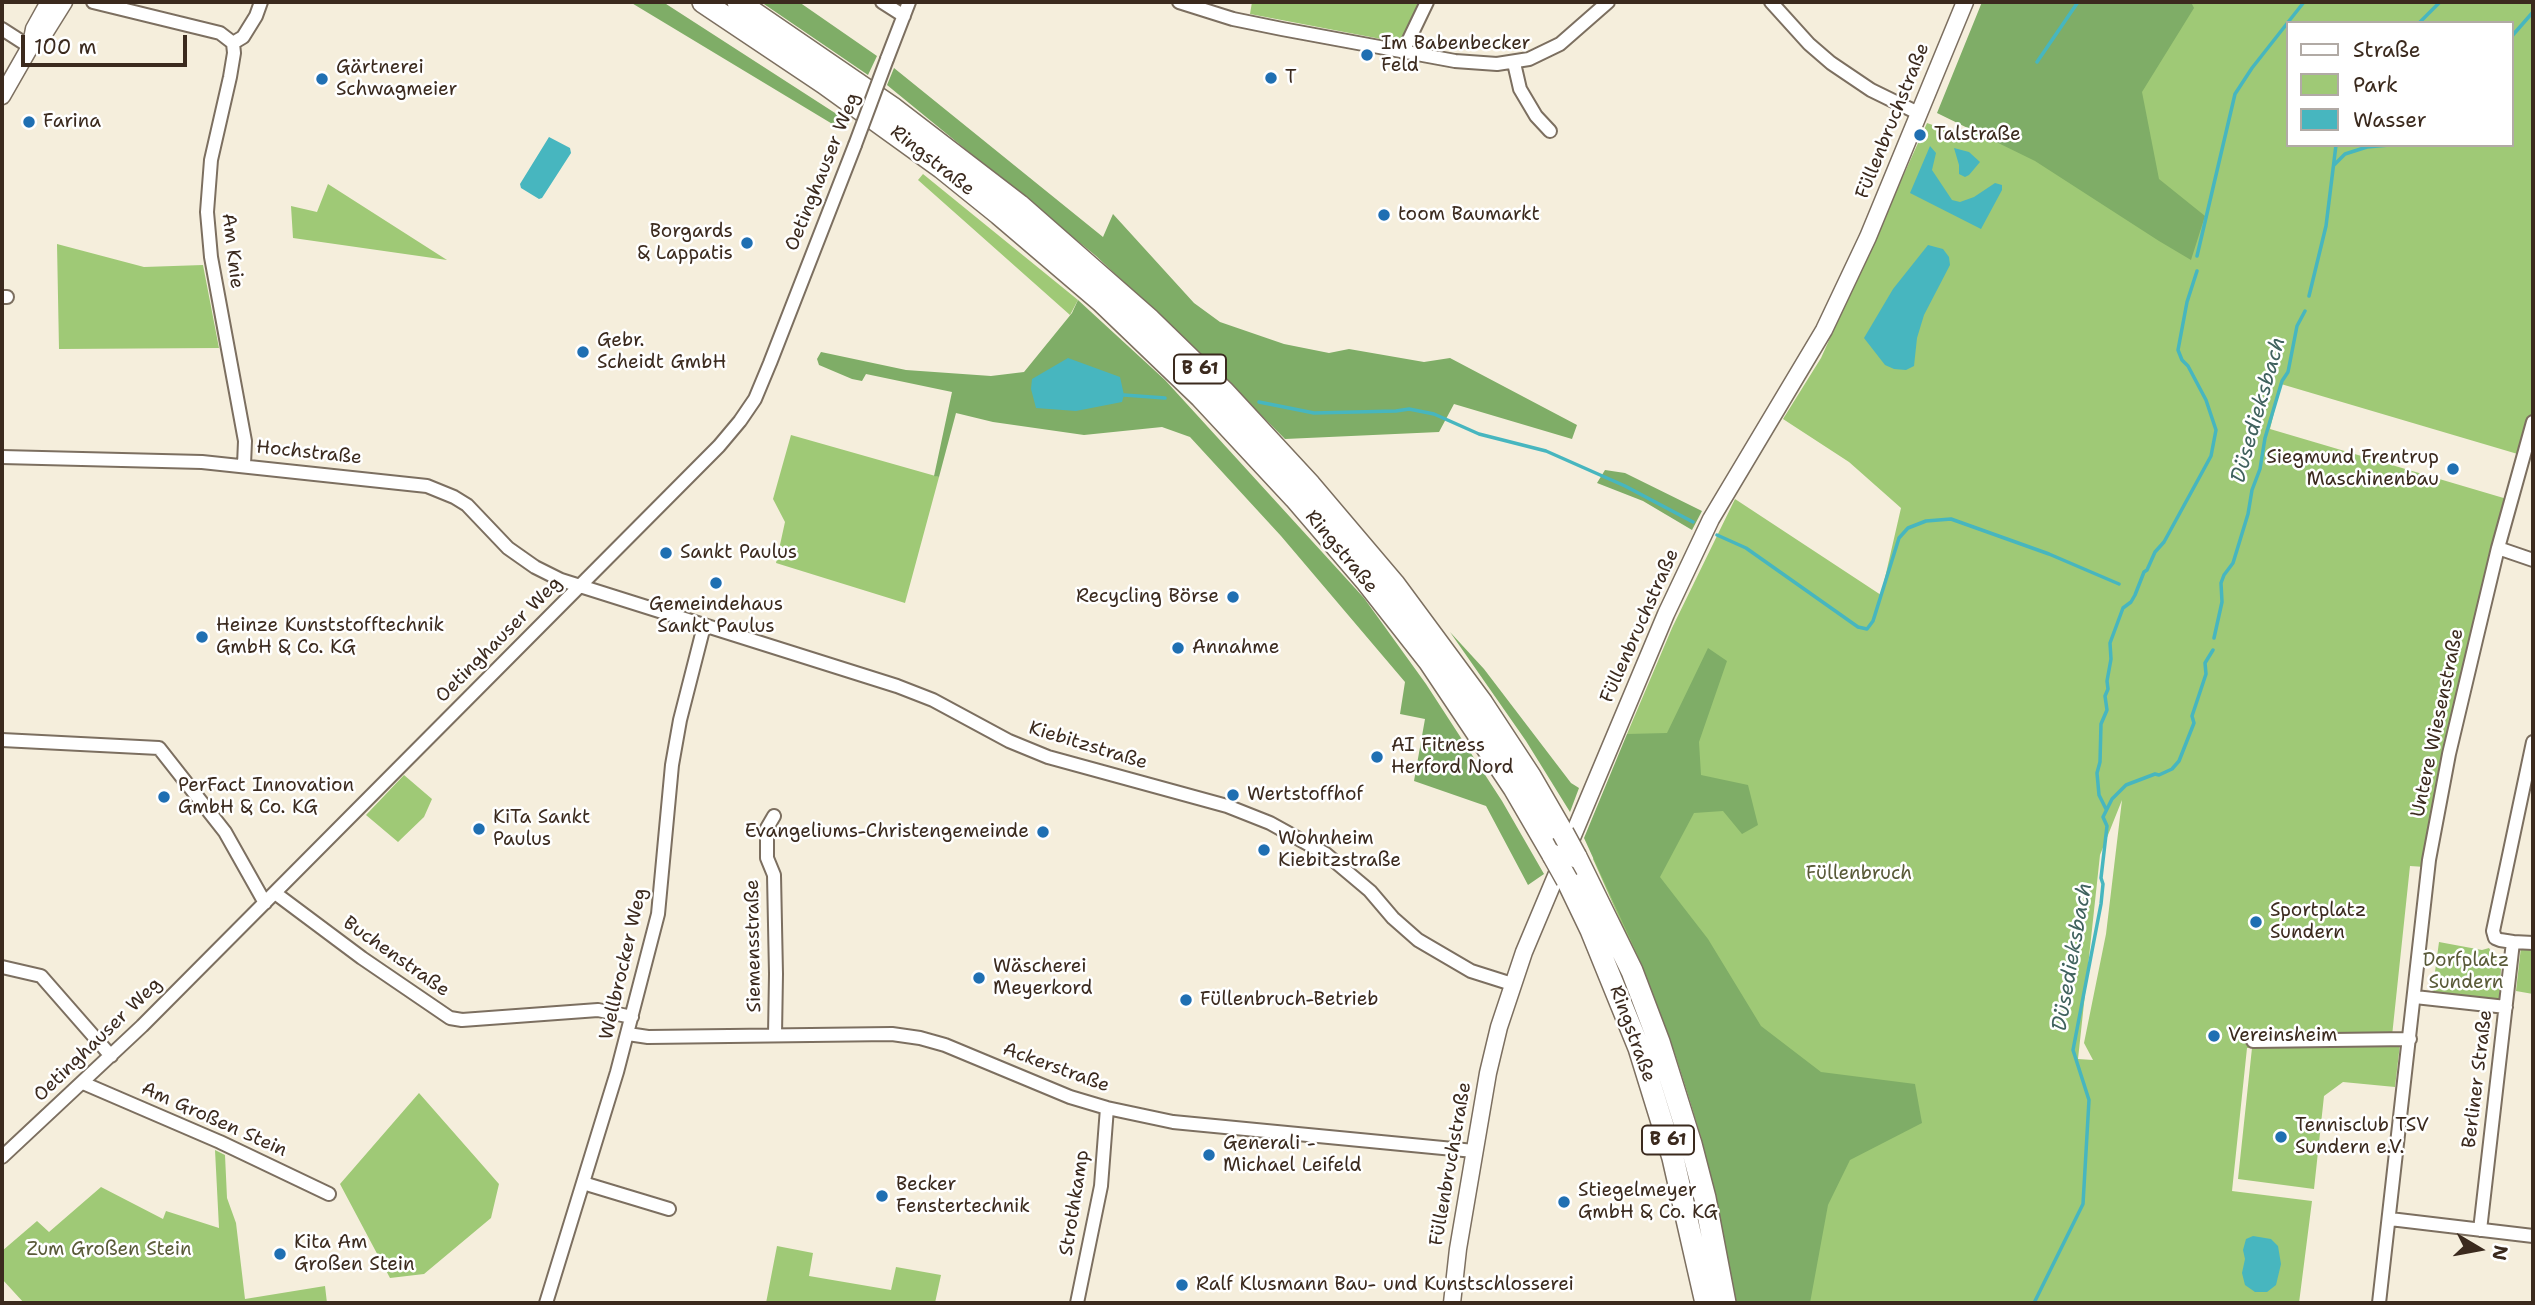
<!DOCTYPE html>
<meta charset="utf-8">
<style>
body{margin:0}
#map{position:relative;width:2535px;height:1305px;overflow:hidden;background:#f5eedc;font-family:"Shantell Sans",sans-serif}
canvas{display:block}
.frame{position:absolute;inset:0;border:4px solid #3b2a1e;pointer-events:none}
.legend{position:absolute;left:2286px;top:21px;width:228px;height:126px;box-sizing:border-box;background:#fff;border:2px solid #b1aaa5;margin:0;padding:9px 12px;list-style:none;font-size:21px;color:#3b2a1e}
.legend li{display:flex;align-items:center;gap:14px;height:35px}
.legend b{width:35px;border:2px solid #b1aaa5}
.north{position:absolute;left:2444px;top:1214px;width:70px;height:70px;-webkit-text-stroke:5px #fff;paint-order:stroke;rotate:100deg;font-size:19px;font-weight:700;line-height:28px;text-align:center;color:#3b2a1e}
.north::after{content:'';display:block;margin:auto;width:24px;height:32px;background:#3b2a1e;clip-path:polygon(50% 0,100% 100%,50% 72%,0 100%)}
.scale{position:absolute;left:21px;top:35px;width:166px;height:32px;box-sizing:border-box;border:4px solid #3b2a1e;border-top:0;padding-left:9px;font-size:21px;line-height:24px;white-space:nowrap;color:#3b2a1e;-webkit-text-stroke:5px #fff;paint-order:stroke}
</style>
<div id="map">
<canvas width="2535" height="1305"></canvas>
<div class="frame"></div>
<ul class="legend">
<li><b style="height:9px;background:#fff"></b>Straße</li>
<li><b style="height:19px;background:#9fc976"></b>Park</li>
<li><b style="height:19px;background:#47b6bf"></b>Wasser</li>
</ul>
<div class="north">N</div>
<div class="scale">100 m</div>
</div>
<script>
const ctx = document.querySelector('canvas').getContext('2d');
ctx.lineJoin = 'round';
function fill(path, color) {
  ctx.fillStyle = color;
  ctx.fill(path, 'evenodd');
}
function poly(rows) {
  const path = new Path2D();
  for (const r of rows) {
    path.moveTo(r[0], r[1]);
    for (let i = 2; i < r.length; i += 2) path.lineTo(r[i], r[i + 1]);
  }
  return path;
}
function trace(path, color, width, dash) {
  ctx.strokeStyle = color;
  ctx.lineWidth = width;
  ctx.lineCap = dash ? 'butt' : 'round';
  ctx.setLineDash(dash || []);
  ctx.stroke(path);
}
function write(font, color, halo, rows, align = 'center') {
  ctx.font = font + ' "Shantell Sans",sans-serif';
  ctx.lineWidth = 5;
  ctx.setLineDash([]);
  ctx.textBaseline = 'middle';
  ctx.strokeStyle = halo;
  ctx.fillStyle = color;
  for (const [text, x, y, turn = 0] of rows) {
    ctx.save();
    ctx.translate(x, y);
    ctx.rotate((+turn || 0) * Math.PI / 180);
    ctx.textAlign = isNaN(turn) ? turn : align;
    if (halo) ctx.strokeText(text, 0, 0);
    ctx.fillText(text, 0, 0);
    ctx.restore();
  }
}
fill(poly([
 [1252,2,1421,2,1402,43,1250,14],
 [2053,2,2533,2,2533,413,2521,455,2281,384,2270,429,2507,499,2425,867,2410,866,2392,1036,2400,1044,2395,1087,2343,1082,2324,1096,2314,1189,2238,1179,2252,1048,2247,1048,2232,1191,2312,1201,2299,1303,1731,1303,1722,1221,1689,1095,1662,1015,1593,859,1667,734,1627,734,1672,628,1735,499,1881,595,1901,508,1849,462,1783,419,1821,358,1927,123,1969,138],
 [2288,23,2512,23,2512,145,2288,145],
 [2122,800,2106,934,2084,1043,2093,1060,2078,1059,2100,855],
 [923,174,1078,300,1070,315,918,180],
 [328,184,447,260,293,238,291,206,317,212],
 [57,244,144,267,203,265,219,348,59,349],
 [791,435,939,477,905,603,776,563,785,522,773,499],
 [404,775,432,799,424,817,398,842,366,815],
 [2439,942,2482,950,2489,948,2501,969,2499,1001,2432,994],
 [2521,947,2533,949,2533,994,2516,991],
 [419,1093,499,1184,491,1218,424,1274,390,1278,340,1184],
 [215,1150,225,1155,227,1198,236,1223,245,1299,325,1286,327,1303,24,1303,2,1279,2,1251,37,1221,49,1232,101,1187,163,1219,166,1211,219,1228],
 [777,1246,813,1253,809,1276,891,1290,896,1267,941,1275,935,1303,766,1303]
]), '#9fc976');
fill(poly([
 [630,2,663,2,849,122,844,131],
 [761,2,799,2,877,56,868,75],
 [1982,2,2191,2,2194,8,2142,92,2159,179,2205,216,2191,260,2159,241,2035,161,1937,113],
 [894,68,1103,237,1113,214,1194,303,1220,322,1284,344,1329,353,1349,349,1424,362,1450,358,1577,425,1572,439,1454,404,1439,432,1285,439,1188,342,1096,256,887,85],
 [1078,300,1165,380,1364,598,1426,684,1502,801,1544,874,1528,885,1486,806,1414,781,1425,719,1400,714,1405,682,1281,536,1190,437,1162,427,1084,435,993,422,956,413,939,477,934,476,952,392,866,374,862,381,852,379,819,365,817,359,821,352,906,370,991,376,1024,372,1072,313],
 [1605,470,1625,473,1702,511,1692,530,1643,501,1597,483],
 [1450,632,1484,669,1571,783,1579,788,1570,812,1526,741],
 [1708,648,1727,661,1699,742,1701,775,1748,785,1758,825,1742,834,1723,811,1694,813,1660,877,1708,939,1761,1026,1821,1072,1915,1084,1922,1123,1850,1160,1828,1205,1810,1303,1733,1303,1718,1213,1701,1136,1675,1054,1637,954,1584,838,1627,734,1667,733]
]), '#7fad67');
fill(poly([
 [549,137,570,148,571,153,542,198,539,199,521,188,520,184],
 [1930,146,1936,153,1932,170,1952,200,1960,202,1974,197,1995,183,2002,185,2002,190,1981,229,1910,193],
 [1954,148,1969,152,1980,162,1969,175,1965,177,1959,174,1959,165],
 [1928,245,1943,249,1949,257,1950,265,1924,315,1917,338,1914,366,1906,370,1894,369,1885,365,1864,338,1893,289],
 [1068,358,1120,377,1124,395,1122,402,1076,411,1036,408,1031,389,1032,379],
 [2253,1236,2271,1239,2278,1246,2281,1264,2276,1285,2267,1292,2255,1292,2245,1285,2242,1273,2245,1259,2243,1250,2246,1239]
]), '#47b6bf');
trace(poly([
 [2419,23,2440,2],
 [2512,36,2533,12],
 [2037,62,2078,2],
 [2334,165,2345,154,2367,147,2389,145],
 [2197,256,2235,94,2252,68,2304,2],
 [2309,296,2326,226,2336,145],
 [1124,395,1165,398],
 [1259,402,1314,413,1396,411,1409,409,1434,414,1479,434,1546,451,1625,486,1693,522],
 [1717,535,1746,548,1858,627,1867,629,1873,621,1899,538,1908,528,1926,521,1951,519,2049,554,2119,584],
 [2214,638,2222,602,2221,583,2224,575,2233,563,2248,514,2252,490,2260,469,2265,438,2282,381,2288,372,2297,326,2305,311],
 [2106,809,2099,795,2097,773,2100,762,2101,724,2107,710,2105,696,2108,689,2107,681,2111,659,2110,643,2123,608,2131,602,2135,595,2144,572,2147,570,2155,552,2164,542,2211,456,2216,430,2206,400,2188,366,2182,360,2178,350,2187,302,2197,271],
 [2034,1303,2083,1204,2089,1100,2073,1050,2101,904,2103,884,2101,878,2107,826,2103,817,2112,799,2126,785,2155,774,2159,775,2172,769,2179,761,2194,723,2192,716,2206,674,2205,663,2213,650]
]), '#47b6bf', 3.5);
const street = poly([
 [93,2,220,33,233,43,234,53,230,77,211,160,207,212,211,257,245,441,244,465],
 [882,2,904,16],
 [1179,2,1233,19,1282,29,1455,61,1497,64,1529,59,1560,44,1608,2],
 [1771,2,1809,44,1831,63,1871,90,1918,113],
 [2,29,30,47],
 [233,43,243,37,256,16,261,2],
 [1403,52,1427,2],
 [887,59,909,2],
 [1514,63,1520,89,1536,116,1550,131],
 [2,297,7,297],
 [2,457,202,462,427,486,454,497,467,505,508,548,535,567,561,580,897,686,933,700,1009,741,1048,757,1227,806,1270,823,1326,854,1370,891,1393,918,1418,940,1471,971,1512,984],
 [2498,548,2533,560],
 [2,740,159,748,225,832,265,903],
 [774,816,767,828,767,858,774,875,776,974,775,1035],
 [275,893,362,958,450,1018,462,1020,598,1010,632,1017],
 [2513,942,2533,943],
 [2,967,41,976,111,1056],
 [2415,997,2506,1007],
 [628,1034,648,1037,892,1034,920,1038,945,1045,1070,1097,1107,1108,1173,1122,1474,1151],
 [2253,1041,2410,1039],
 [83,1083,220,1142,329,1194],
 [2,1157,142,1026,719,446,740,421,755,399,770,363,855,145],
 [583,1183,669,1209],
 [2390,1219,2533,1236],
 [2480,1230,2513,942,2500,940,2495,938,2493,931,2533,742],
 [546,1303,617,1072,658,914,672,765,680,720,704,626],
 [1077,1303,1101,1186,1107,1108],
 [2379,1303,2429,860,2449,754,2476,640,2498,548,2533,422]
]);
const secondary = poly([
 [31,44,34,29,49,2],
 [2,96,30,47,44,34,64,2],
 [1452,1303,1458,1249,1488,1073,1499,1027,1524,952,1666,614,1711,519,1824,330,1868,237,1965,2]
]);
const highway = poly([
 [703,2,824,83,942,168,999,214,1101,301,1201,397,1295,498,1367,582,1429,661,1514,788,1553,855],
 [738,2,894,109,1019,205,1150,320,1223,391,1310,485,1394,584,1482,703,1530,776,1563,833],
 [1576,857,1632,971,1659,1042,1691,1144,1705,1198,1725,1303],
 [1567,880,1591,930,1639,1048,1673,1158,1706,1303]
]);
trace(street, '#7c6f60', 16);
trace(secondary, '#7c6f60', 19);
trace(highway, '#7c6f60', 24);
trace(street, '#fff', 12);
trace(secondary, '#fff', 16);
trace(highway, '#fff', 21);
const streetBridge = poly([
 [855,145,887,59]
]);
const highwayBridge = poly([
 [1563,833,1576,857],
 [1553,855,1567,880]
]);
trace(streetBridge, '#7c6f60', 16, []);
trace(highwayBridge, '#7c6f60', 24, []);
trace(streetBridge, '#fff', 12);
trace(highwayBridge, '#fff', 21);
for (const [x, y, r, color] of [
 [1367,55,7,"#1f6fb2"],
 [1271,78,7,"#1f6fb2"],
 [322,79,7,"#1f6fb2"],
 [29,122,7,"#1f6fb2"],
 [1920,135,7,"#1f6fb2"],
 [1384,215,7,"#1f6fb2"],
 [747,243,7,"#1f6fb2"],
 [583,352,7,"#1f6fb2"],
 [2453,469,7,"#1f6fb2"],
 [666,553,7,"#1f6fb2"],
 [716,583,7,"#1f6fb2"],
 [1233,597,7,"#1f6fb2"],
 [202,637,7,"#1f6fb2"],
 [1178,648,7,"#1f6fb2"],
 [1377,757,7,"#1f6fb2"],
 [1233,795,7,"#1f6fb2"],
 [164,797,7,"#1f6fb2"],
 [479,829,7,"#1f6fb2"],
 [1043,832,7,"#1f6fb2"],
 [1264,850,7,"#1f6fb2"],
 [2256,922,7,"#1f6fb2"],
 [979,978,7,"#1f6fb2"],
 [1186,1000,7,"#1f6fb2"],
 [2214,1036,7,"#1f6fb2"],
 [2281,1137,7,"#1f6fb2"],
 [1209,1155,7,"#1f6fb2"],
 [882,1196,7,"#1f6fb2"],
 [1564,1202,7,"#1f6fb2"],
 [280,1254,7,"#1f6fb2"],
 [1182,1285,7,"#1f6fb2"]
]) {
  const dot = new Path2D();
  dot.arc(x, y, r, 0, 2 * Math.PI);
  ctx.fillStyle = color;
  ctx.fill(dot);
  trace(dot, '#fff', 2.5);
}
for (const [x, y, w] of [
 [1200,369,52],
 [1668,1140,52]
]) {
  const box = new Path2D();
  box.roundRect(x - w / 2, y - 14.5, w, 29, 5);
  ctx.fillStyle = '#fff';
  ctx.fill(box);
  trace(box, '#3b2a1e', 2);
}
write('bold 18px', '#3b2a1e', null, [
 ["B 61",1200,369],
 ["B 61",1668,1140]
]);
write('19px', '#3b2a1e', '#fff', [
 ["Im Babenbecker",1381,44],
 ["Feld",1381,66],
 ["Gärtnerei",336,68],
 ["Schwagmeier",336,90],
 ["T",1285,78],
 ["Farina",43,122],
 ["Talstraße",1934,135],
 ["toom Baumarkt",1398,215],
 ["Borgards",733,232,"right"],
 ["& Lappatis",733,254,"right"],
 ["Gebr.",597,341],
 ["Scheidt GmbH",597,363],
 ["Siegmund Frentrup",2439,458,"right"],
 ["Maschinenbau",2439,480,"right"],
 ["Sankt Paulus",680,553],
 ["Recycling Börse",1219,597,"right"],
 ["Gemeindehaus",716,605,"center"],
 ["Sankt Paulus",716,627,"center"],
 ["Heinze Kunststofftechnik",216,626],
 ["GmbH & Co. KG",216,648],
 ["Annahme",1192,648],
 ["AI Fitness",1391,746],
 ["Herford Nord",1391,768],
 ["PerFact Innovation",178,786],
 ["GmbH & Co. KG",178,808],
 ["Wertstoffhof",1247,795],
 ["KiTa Sankt",493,818],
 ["Paulus",493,840],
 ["Evangeliums-Christengemeinde",1029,832,"right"],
 ["Wohnheim",1278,839],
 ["Kiebitzstraße",1278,861],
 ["Sportplatz",2270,911],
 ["Sundern",2270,933],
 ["Wäscherei",993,967],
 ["Meyerkord",993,989],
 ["Füllenbruch-Betrieb",1200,1000],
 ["Vereinsheim",2228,1036],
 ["Tennisclub TSV",2295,1126],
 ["Sundern e.V.",2295,1148],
 ["Generali -",1223,1144],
 ["Michael Leifeld",1223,1166],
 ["Becker",896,1185],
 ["Fenstertechnik",896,1207],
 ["Stiegelmeyer",1578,1191],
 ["GmbH & Co. KG",1578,1213],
 ["Kita Am",294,1243],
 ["Großen Stein",294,1265],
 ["Ralf Klusmann Bau- und Kunstschlosserei",1196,1285]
], 'left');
write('19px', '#3b2a1e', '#fff', [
 ["Füllenbruchstraße",1893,121,-68],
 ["Ringstraße",932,161,38],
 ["Oetinghauser Weg",823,172,-68],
 ["Am Knie",232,251,83],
 ["Hochstraße",309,453,6],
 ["Ringstraße",1341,552,50],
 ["Füllenbruchstraße",1640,626,-66],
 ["Oetinghauser Weg",499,640,-45],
 ["Untere Wiesenstraße",2438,723,-78],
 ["Kiebitzstraße",1088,746,17],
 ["Siemensstraße",754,946,-91],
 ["Buchenstraße",396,957,35],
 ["Wellbrocker Weg",624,964,-77],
 ["Ringstraße",1632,1034,70],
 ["Oetinghauser Weg",98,1040,-44],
 ["Ackerstraße",1056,1068,20],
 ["Berliner Straße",2478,1079,-83],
 ["Am Großen Stein",214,1120,24],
 ["Füllenbruchstraße",1451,1164,-80],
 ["Strothkamp",1075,1203,-81]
]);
write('19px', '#595a38', '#fff', [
 ["Füllenbruch",1859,874],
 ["Dorfplatz",2466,961],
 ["Sundern",2466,983],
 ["Zum Großen Stein",109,1250]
]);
write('italic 21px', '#40625e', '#fff', [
 ["Düsedieksbach",2259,410,-74],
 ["Düsedieksbach",2073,957,-80]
]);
</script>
